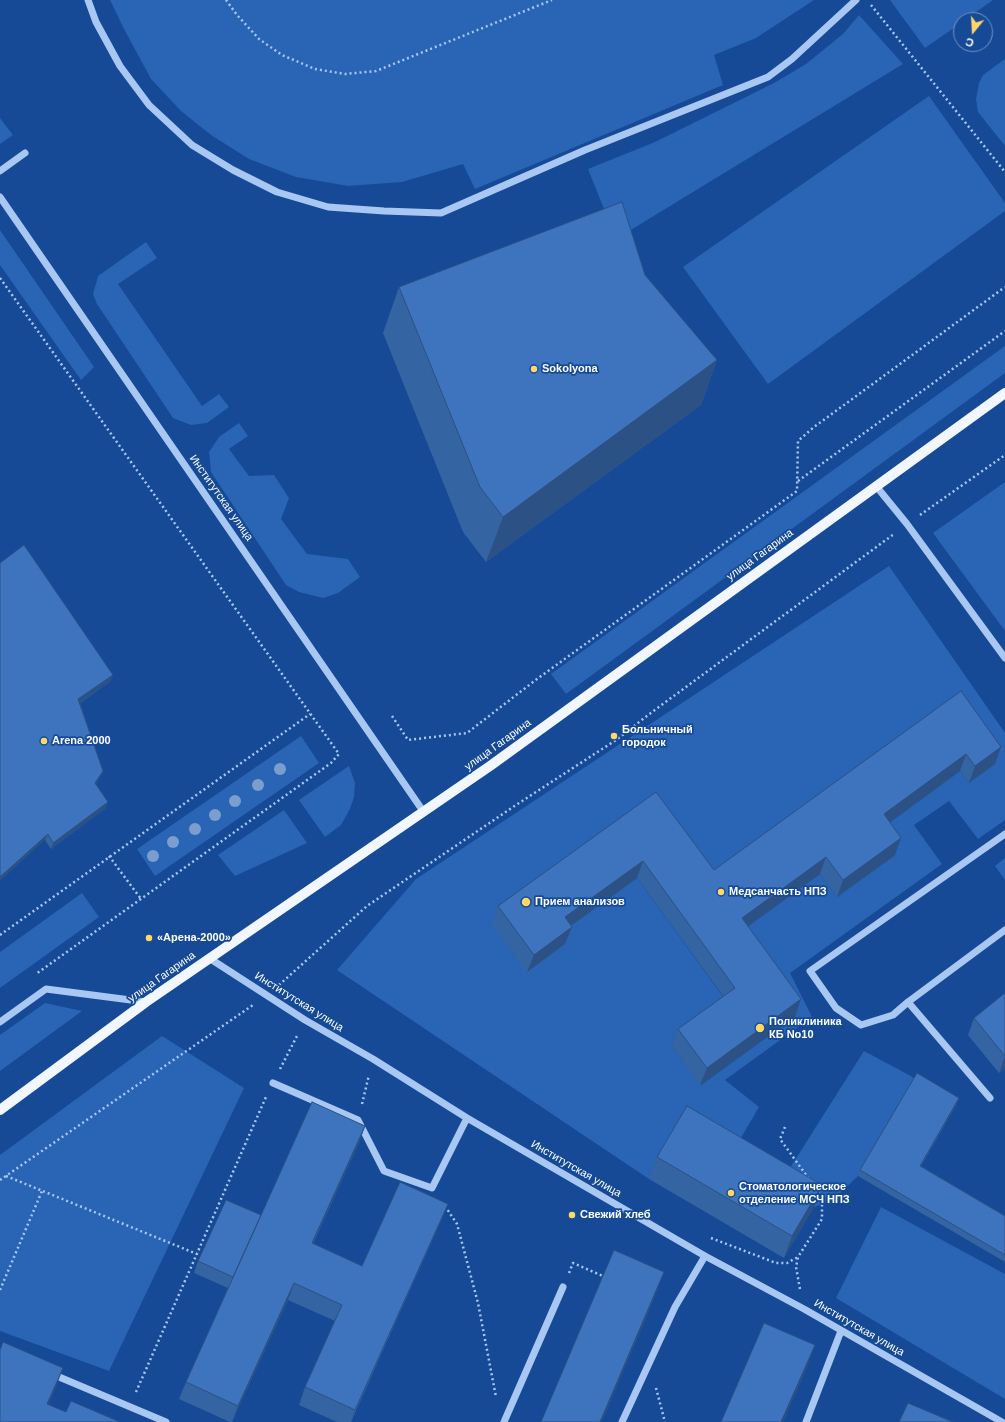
<!DOCTYPE html>
<meta charset="utf-8">
<style>
body{margin:0}
#map{position:relative;width:1005px;height:1422px;overflow:hidden;background:#164a96;font-family:Helvetica,sans-serif}
canvas{display:block}
.north{position:absolute;left:953px;top:12px;width:40px;height:40px;box-sizing:border-box;background:#164a96;border:1px solid #7392c0;border-radius:50%;rotate:198deg;font-size:11px;font-weight:700;line-height:16px;text-align:center;color:#fff}
.north::after{content:'';display:block;margin:auto;width:14px;height:18px;background:#ffd868;clip-path:polygon(50% 0,100% 100%,50% 72%,0 100%)}
</style>
<div id="map">
<canvas width="1005" height="1422"></canvas>
<div class="north">С</div>
</div>
<script>
const ctx = document.querySelector('canvas').getContext('2d');
ctx.lineJoin = 'round';
function fill(path, color) {
  ctx.fillStyle = color;
  ctx.fill(path, 'evenodd');
}
function poly(rows) {
  const path = new Path2D();
  for (const r of rows) {
    path.moveTo(r[0], r[1]);
    for (let i = 2; i < r.length; i += 2) path.lineTo(r[i], r[i + 1]);
  }
  return path;
}
function trace(path, color, width, dash) {
  ctx.strokeStyle = color;
  ctx.lineWidth = width;
  ctx.lineCap = dash ? 'butt' : 'round';
  ctx.setLineDash(dash || []);
  ctx.stroke(path);
}
function write(font, color, halo, rows, align = 'center') {
  ctx.font = font + ' Helvetica,sans-serif';
  ctx.lineWidth = 3.5;
  ctx.setLineDash([]);
  ctx.textBaseline = 'middle';
  ctx.strokeStyle = halo;
  ctx.fillStyle = color;
  for (const [text, x, y, turn = 0] of rows) {
    ctx.save();
    ctx.translate(x, y);
    ctx.rotate((+turn || 0) * Math.PI / 180);
    ctx.textAlign = isNaN(turn) ? turn : align;
    if (halo) ctx.strokeText(text, 0, 0);
    ctx.fillText(text, 0, 0);
    ctx.restore();
  }
}
fill(poly([
 [110,0,814,0,756,38,714,55,723,85,475,189,463,164,402,182,348,186,296,177,249,159,211,135,181,111,151,79,124,29],
 [890,0,993,0,965,20,961,20,961,23,925,48],
 [859,15,903,64,616,239,588,169,655,142,774,83,806,64,843,34],
 [1005,59,1005,146,978,112,976,99,979,83,983,75],
 [929,96,1005,203,1005,211,768,384,683,267],
 [0,118,13,135,0,144],
 [0,230,94,367,81,380,0,265],
 [146,242,157,258,118,284,202,406,219,394,229,407,207,423,191,425,173,418,97,304,93,294,98,276],
 [1005,346,1005,373,566,694,551,674],
 [239,423,248,436,229,449,249,476,274,475,289,498,281,519,307,554,348,559,360,577,338,593,323,598,299,592,286,585,211,472,209,452,219,437],
 [1005,482,1005,631,933,533],
 [889,566,1005,733,1005,820,978,839,949,801,914,825,942,864,790,973,812,1017,725,1080,759,1107,738,1143,788,1171,864,1051,909,1075,915,1079,858,1176,833,1200,814,1207,679,1128,649,1179,337,970,416,879],
 [955,709,969,783,960,771,878,831,895,855,837,897,820,874,736,935,795,1017,701,1085,672,1046,729,1005,637,878,558,935,650,809,707,887],
 [301,736,319,763,155,876,137,849],
 [349,766,355,783,354,797,350,809,341,825,325,837,299,800],
 [284,810,307,843,235,876,218,855],
 [1005,858,1005,880,995,866],
 [82,893,99,917,0,988,0,952],
 [45,1003,82,1011,0,1071,0,1035],
 [162,1036,244,1088,109,1371,0,1331,0,1155],
 [881,1207,1005,1274,1005,1399,836,1298]
]), '#2964b5');
trace(poly([
 [226,0,237,15,259,39,282,55,315,69,345,74,376,71,552,0],
 [871,5,1005,172],
 [0,278,339,754,331,763,36,974],
 [798,481,1005,331],
 [920,515,1005,455],
 [392,716,408,740,467,733,537,679,797,491,798,441,814,427,1005,287],
 [109,856,141,899],
 [0,935,310,714],
 [279,985,367,906,516,805,616,740,652,712,894,534],
 [280,1069,298,1034],
 [362,1104,369,1075],
 [785,1127,780,1139,809,1179],
 [6,1176,197,1254],
 [0,1180,253,1005],
 [445,1206,457,1224,478,1303,496,1397],
 [711,1238,776,1263,787,1263,798,1257],
 [569,1273,573,1263,605,1277],
 [800,1289,796,1267,798,1257,822,1219,822,1195,818,1190],
 [0,1290,42,1191],
 [656,1388,665,1422],
 [136,1392,266,1097]
]), '#a8c7f2', 2.5, [2, 3]);
trace(poly([
 [88,0,96,22,120,66,149,105,192,145,233,170,277,192,328,207,384,211,441,213,585,150,768,77,792,59,856,0],
 [0,171,25,153],
 [0,197,423,811],
 [876,486,907,524,1005,658],
 [209,958,305,1020,373,1059,467,1118,705,1256,804,1309,1002,1422],
 [908,1002,1005,930],
 [0,1022,46,989,146,1002],
 [273,1083,358,1120,384,1171,432,1188,467,1118],
 [990,1098,908,1002,893,1015,861,1025,836,1008,810,971,1005,834],
 [52,1374,166,1422],
 [504,1422,563,1287],
 [622,1422,675,1307,705,1256],
 [806,1422,841,1331]
]), '#a8c7f2', 7);
trace(poly([
 [0,1110,146,1002,490,766,1005,393]
]), '#f2f7ff', 10);
ctx.fillStyle = '#7c9ece';
for (const [x, y] of [
 [280,769],
 [258,785],
 [235,801],
 [215,815],
 [195,829],
 [173,842],
 [153,856]
]) {
  ctx.beginPath();
  ctx.arc(x, y, 6, 0, 2 * Math.PI);
  ctx.fill();
}
fill(poly([
 [645,275,717,360,701,405,486,562,463,532,383,333,399,287],
 [0,563,111,681,80,703,103,771,100,777,96,784,106,808,51,849,45,840],
 [961,691,1001,747,995,764,969,783,960,771,890,822,901,838,895,855,837,897,820,874,748,926,795,1017,700,1085,672,1046,678,1029,723,996,637,878,571,926,572,927,565,944,527,972,492,924,498,906,656,792,714,870],
 [1005,993,1005,1068,999,1073,968,1035,974,1018],
 [957,1104,921,1166,1005,1216,1005,1262,858,1176,860,1170],
 [365,1126,359,1143,313,1244,362,1266,448,1204,441,1221,351,1422,337,1422,299,1405,305,1387,335,1321,288,1300,232,1422,230,1422,179,1399,186,1382,228,1288,194,1273,198,1261,261,1215],
 [657,1157,814,1207,784,1258,649,1179]
]), '#3564a3');
fill(poly([
 [717,360,701,405,486,562,503,517],
 [113,675,111,681,76,705,78,699],
 [1001,747,995,764,969,783,975,766],
 [966,754,960,771,878,831,884,814],
 [103,771,100,777,93,789,95,783],
 [108,802,106,808,51,849,53,843],
 [48,834,45,840,0,881,0,877],
 [901,838,895,855,837,897,843,880],
 [826,857,820,874,736,935,742,918],
 [643,861,637,878,558,935,565,917],
 [572,927,565,944,527,972,534,955],
 [801,999,795,1017,700,1085,707,1068],
 [1005,1056,1005,1068,999,1073],
 [959,1098,957,1104,917,1171,920,1166],
 [365,1126,359,1143,305,1260,312,1243],
 [822,1185,814,1207,784,1258,792,1236],
 [448,1204,441,1221,350,1422,355,1410],
 [664,1272,653,1302,602,1422,600,1422],
 [294,1283,288,1300,232,1422,238,1406],
 [815,1345,804,1375,783,1422,781,1422],
 [63,1368,55,1390,41,1422,47,1404]
]), '#2b5185');
const building = poly([
 [622,202,645,275,717,360,503,517,480,487,399,287,622,202],
 [24,545,113,675,78,699,103,771,95,783,108,802,53,843,48,834,0,877,0,563,24,545],
 [961,691,1001,747,975,766,966,754,884,814,901,838,843,880,826,857,742,918,801,999,707,1068,678,1029,735,988,643,861,565,917,572,927,534,955,498,906,656,792,714,870,961,691],
 [1005,993,1005,1056,974,1018,1005,993],
 [917,1073,959,1098,920,1166,1005,1216,1005,1255,860,1170,917,1073],
 [312,1102,365,1126,312,1243,362,1266,400,1182,448,1204,355,1410,305,1387,342,1305,294,1283,238,1406,186,1382,312,1102],
 [687,1106,822,1185,792,1236,657,1157,687,1106],
 [226,1200,261,1215,233,1277,198,1261,226,1200],
 [614,1250,664,1272,600,1422,541,1422,614,1250],
 [764,1323,815,1345,781,1422,721,1422,764,1323],
 [3,1342,63,1368,47,1404,66,1412,71,1401,120,1422,0,1422,0,1350,3,1342],
 [908,1403,953,1422,899,1422,908,1403]
]);
fill(building, '#3e74be');
trace(building, '#2b5185', 1);
for (const [x, y, r, color] of [
 [534,369,4,"#ffd868"],
 [614,736,4,"#ffd868"],
 [44,741,4,"#ffd868"],
 [721,892,4,"#ffd868"],
 [526,902,5,"#ffd868"],
 [149,938,4,"#ffd868"],
 [760,1028,5,"#ffd868"],
 [731,1193,4,"#ffd868"],
 [572,1215,4,"#ffd868"]
]) {
  const dot = new Path2D();
  dot.arc(x, y, r, 0, 2 * Math.PI);
  ctx.fillStyle = color;
  ctx.fill(dot);
  trace(dot, '#164a96', 1.5);
}
write('bold 11px', '#fff', '#164a96', [
 ["Sokolyona",542,369],
 ["Больничный",622,730],
 ["городок",622,743],
 ["Arena 2000",52,741],
 ["Медсанчасть НПЗ",729,892],
 ["Прием анализов",535,902],
 ["«Арена-2000»",157,938],
 ["Поликлиника",769,1022],
 ["КБ No10",769,1035],
 ["Стоматологическое",739,1187],
 ["отделение МСЧ НПЗ",739,1200],
 ["Свежий хлеб",580,1215]
], 'left');
write('11px', '#fff', '#164a96', [
 ["Институтская улица",221,498,55],
 ["улица Гагарина",760,555,-36],
 ["улица Гагарина",498,745,-36],
 ["улица Гагарина",162,977,-35],
 ["Институтская улица",299,1002,32],
 ["Институтская улица",576,1169,30],
 ["Институтская улица",859,1328,30]
]);
</script>
